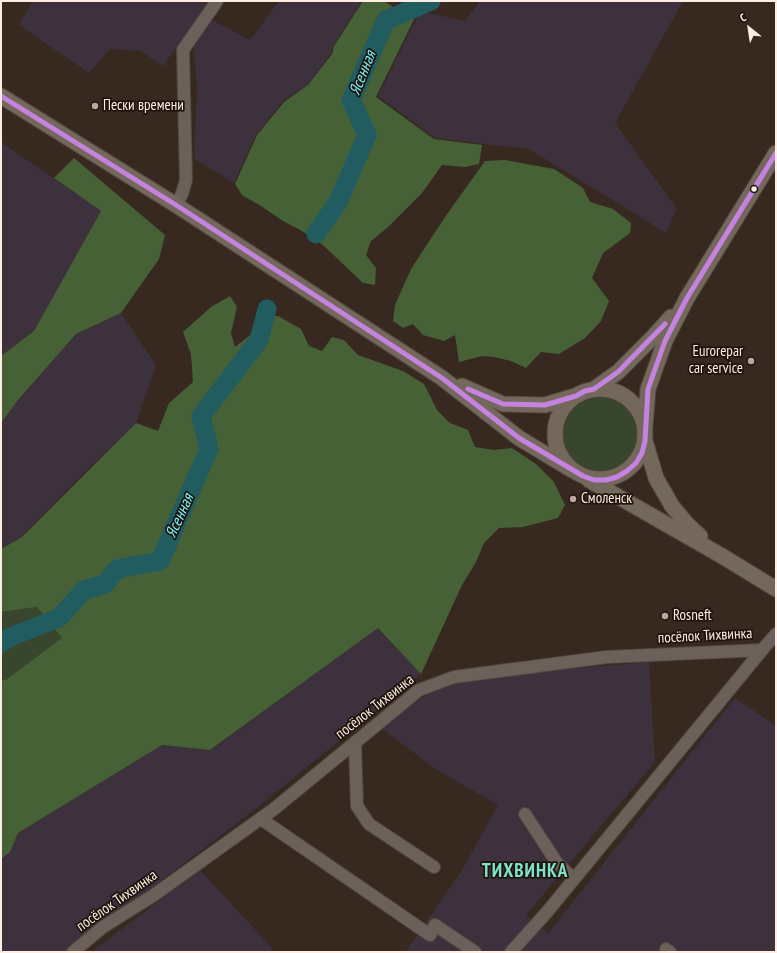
<!DOCTYPE html>
<meta charset="utf-8">
<style>
body{margin:0}
#map{position:relative;width:777px;height:953px;overflow:hidden;background:#372920;font-family:"PT Sans Narrow",sans-serif}
canvas{display:block}
.frame{position:absolute;inset:0;border:2px solid #feede2;pointer-events:none}
.north{position:absolute;left:729px;top:8px;width:40px;height:40px;-webkit-text-stroke:3px #1f140c;paint-order:stroke;rotate:330deg;font-size:11px;font-weight:700;line-height:16px;text-align:center;color:#feede2}
.north::after{content:'';display:block;margin:auto;width:14px;height:18px;background:#feede2;clip-path:polygon(50% 0,100% 100%,50% 72%,0 100%)}
</style>
<div id="map">
<canvas width="777" height="953"></canvas>
<div class="frame"></div>
<div class="north">С</div>
</div>
<script>
const ctx = document.querySelector('canvas').getContext('2d');
ctx.lineJoin = 'round';
function fill(path, color) {
  ctx.fillStyle = color;
  ctx.fill(path, 'evenodd');
}
function poly(rows) {
  const path = new Path2D();
  for (const r of rows) {
    if (r.length === 3) {
      path.moveTo(r[0] + r[2], r[1]);
      path.arc(r[0], r[1], r[2], 0, 2 * Math.PI);
      continue;
    }
    path.moveTo(r[0], r[1]);
    for (let i = 2; i < r.length; i += 2) path.lineTo(r[i], r[i + 1]);
  }
  return path;
}
function trace(path, color, width, dash) {
  ctx.strokeStyle = color;
  ctx.lineWidth = width;
  ctx.lineCap = dash ? 'butt' : 'round';
  ctx.setLineDash(dash || []);
  ctx.stroke(path);
}
function write(font, color, halo, rows, align = 'center') {
  ctx.font = font + ' "PT Sans Narrow",sans-serif';
  ctx.lineWidth = 3.5;
  ctx.setLineDash([]);
  ctx.textBaseline = 'middle';
  ctx.strokeStyle = halo;
  ctx.fillStyle = color;
  for (const [text, x, y, turn = 0] of rows) {
    ctx.save();
    ctx.translate(x, y);
    ctx.rotate((+turn || 0) * Math.PI / 180);
    ctx.textAlign = isNaN(turn) ? turn : align;
    if (halo) ctx.strokeText(text, 0, 0);
    ctx.fillText(text, 0, 0);
    ctx.restore();
  }
}
fill(poly([
 [33,1,211,1,163,66,141,51,110,49,89,73,19,25],
 [279,1,362,1,333,46,331,53,308,85,283,101,256,135,234,183,194,159,197,90,194,47,212,20,250,40],
 [480,1,683,1,615,123,677,209,666,233,529,149,435,138,378,96,420,11,465,21],
 [1,142,101,211,34,331,1,356],
 [121,313,156,365,136,423,83,474,21,537,1,549,1,423,18,400,76,334],
 [378,628,421,674,258,807,68,952,1,952,1,859,10,852,18,833,162,745,211,750],
 [649,662,655,762,526,915,548,933,735,698,776,726,776,952,405,952,461,872,498,805,434,768,381,728,448,679],
 [200,870,272,948,273,952,91,952]
]), '#3c313c');
fill(poly([
 [601,435,38],
 [37,607,63,638,7,679,1,681,1,612]
]), '#37462d');
fill(poly([
 [363,1,384,1,393,7,411,1,423,1,376,97,434,139,482,145,479,164,465,167,442,165,422,193,387,228,371,241,366,255,376,268,375,285,363,283,323,245,302,231,283,221,261,206,242,195,235,184,257,135,284,102,308,85,332,54,334,46],
 [74,158,165,235,159,259,121,313,76,334,18,400,1,423,1,356,34,331,101,211,54,178],
 [505,160,554,169,583,188,590,202,613,209,631,223,630,233,603,253,592,278,609,301,601,321,585,338,559,354,541,352,526,368,511,361,494,357,482,356,459,362,455,335,444,341,423,335,413,324,403,328,393,321,395,305,411,269,445,217,485,161],
 [230,296,237,307,231,333,235,347,250,335,259,315,278,316,301,329,309,346,322,351,332,337,344,340,358,355,403,371,424,384,437,410,450,423,468,430,475,447,494,450,512,448,536,464,554,482,565,505,558,518,523,527,499,528,484,543,476,562,462,585,421,674,378,628,210,750,162,745,18,833,10,852,1,859,1,681,7,679,62,638,37,607,1,612,1,549,22,537,136,423,158,431,169,403,193,382,191,354,183,332,211,307]
]), '#476137');
trace(poly([
 [316,234,338,202,367,135,351,100,386,20,431,1],
 [1,643,10,637,59,618,84,590,105,584,117,569,160,561,209,449,201,416,259,340,267,309]
]), '#215c61', 19);
const minor = poly([
 [176,205,182,194,186,180,183,50,217,1],
 [355,743,357,806,369,824,434,867],
 [525,814,557,863,574,879],
 [261,819,430,935,435,925,475,952],
 [666,949,670,952],
 [73,952,103,927,154,895,274,809,419,690,454,677,607,657,762,650,776,634],
 [511,952,547,912,762,650]
]);
const major = poly([
 [1,96,176,205,442,378,519,438,572,470],
 [462,386,503,404,545,405,575,396],
 [600,434,45],
 [594,389,618,372,653,337,671,317],
 [645,426,648,389,665,341,687,298,776,153],
 [645,441,656,478,672,506,687,524,700,536],
 [589,480,722,556,776,589]
]);
trace(minor, '#53473f', 14);
trace(major, '#53473f', 17);
trace(minor, '#6c615a', 12);
trace(major, '#74685c', 15);
trace(poly([
 [1,96,176,205,442,378,519,438,583,476,594,480,606,480,617,477,627,471,636,463,642,453,645,441,648,389,665,341,687,298,776,153],
 [468,389,503,404,545,405,576,396,585,391,594,389,618,372,665,324]
]), '#c483df', 5);
for (const [x, y, r, color] of [
 [95,106,4,"#b8a89e"],
 [754,189,3.5,"#feede2"],
 [751,361,4,"#b8a89e"],
 [573,499,4,"#b8a89e"],
 [665,616,4,"#b8a89e"]
]) {
  const dot = new Path2D();
  dot.arc(x, y, r, 0, 2 * Math.PI);
  ctx.fillStyle = color;
  ctx.fill(dot);
  trace(dot, '#1f140c', 1.5);
}
write('15px', '#feede2', '#1f140c', [
 ["Пески времени",103,106],
 ["Eurorepar",743,352,"right"],
 ["car service",743,369,"right"],
 ["Смоленск",581,499],
 ["Rosneft",673,616]
], 'left');
write('15px', '#feede2', '#1f140c', [
 ["посёлок Тихвинка",705,636,-3],
 ["посёлок Тихвинка",375,707,-38],
 ["посёлок Тихвинка",117,901,-35]
]);
write('italic 16px', '#77f4fe', '#1f140c', [
 ["Ясенная",363,73,-68],
 ["Ясенная",180,516,-66]
]);
ctx.letterSpacing = '1px';
write('bold 19px', '#7ee2cb', '#1f140c', [
 ["ТИХВИНКА",525,872]
]);
ctx.letterSpacing = '0px';
</script>
